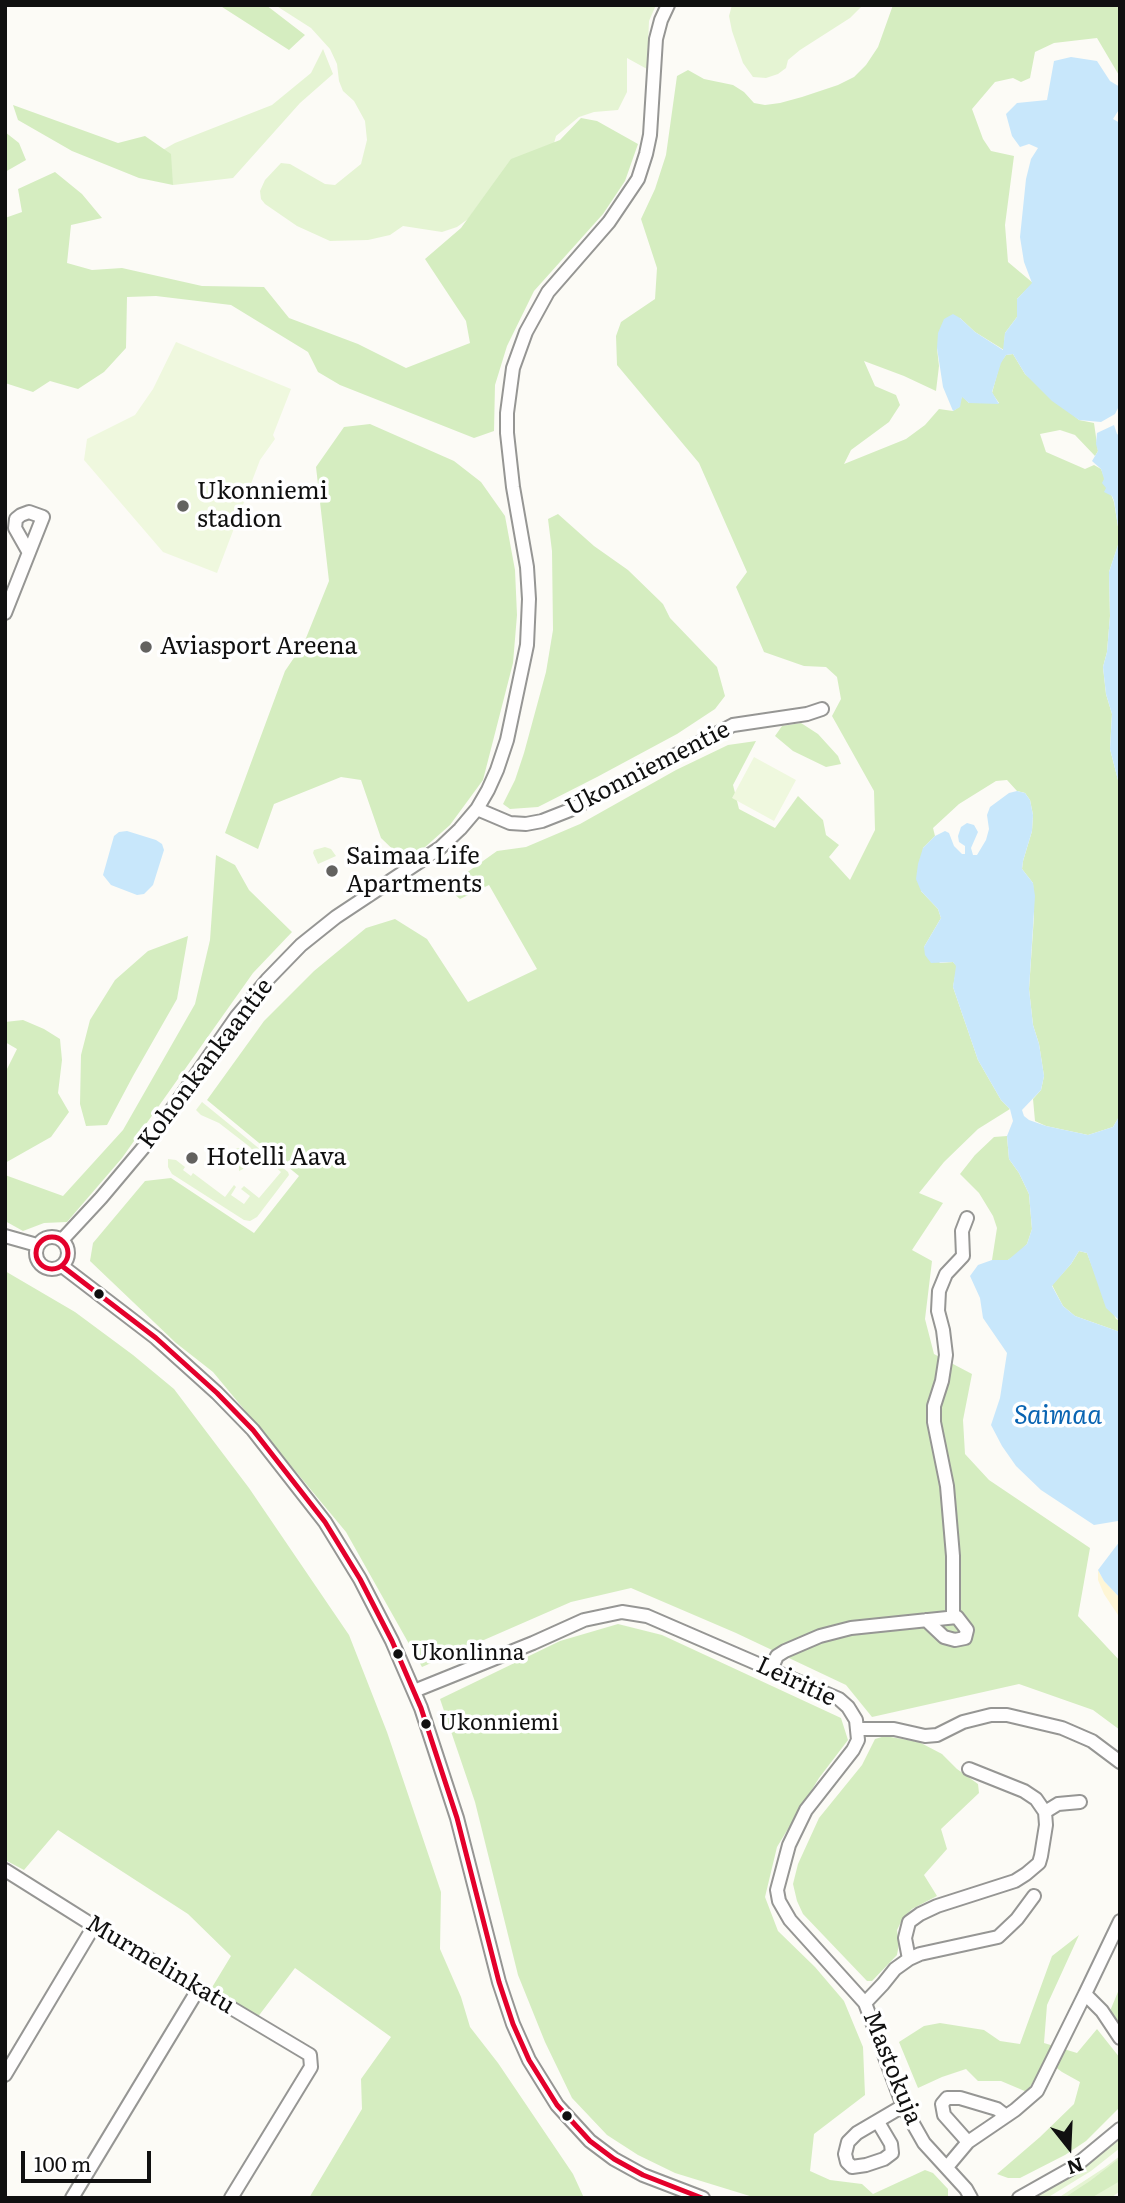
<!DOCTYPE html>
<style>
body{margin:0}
#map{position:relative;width:1125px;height:2203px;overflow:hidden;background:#fcfbf6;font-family:Literata,serif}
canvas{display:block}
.frame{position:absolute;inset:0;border:7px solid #101010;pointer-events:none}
.north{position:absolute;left:1034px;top:2112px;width:70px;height:70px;-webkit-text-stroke:5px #fff;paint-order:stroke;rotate:162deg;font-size:19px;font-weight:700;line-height:28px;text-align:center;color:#101010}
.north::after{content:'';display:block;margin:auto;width:24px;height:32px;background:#101010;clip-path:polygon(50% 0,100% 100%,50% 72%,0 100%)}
.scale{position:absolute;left:21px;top:2151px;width:130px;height:32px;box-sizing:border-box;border:4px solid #101010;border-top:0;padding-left:9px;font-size:21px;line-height:24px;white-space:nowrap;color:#101010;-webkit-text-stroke:5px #fff;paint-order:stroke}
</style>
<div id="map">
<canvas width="1125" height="2203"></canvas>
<div class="frame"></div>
<div class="north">N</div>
<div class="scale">100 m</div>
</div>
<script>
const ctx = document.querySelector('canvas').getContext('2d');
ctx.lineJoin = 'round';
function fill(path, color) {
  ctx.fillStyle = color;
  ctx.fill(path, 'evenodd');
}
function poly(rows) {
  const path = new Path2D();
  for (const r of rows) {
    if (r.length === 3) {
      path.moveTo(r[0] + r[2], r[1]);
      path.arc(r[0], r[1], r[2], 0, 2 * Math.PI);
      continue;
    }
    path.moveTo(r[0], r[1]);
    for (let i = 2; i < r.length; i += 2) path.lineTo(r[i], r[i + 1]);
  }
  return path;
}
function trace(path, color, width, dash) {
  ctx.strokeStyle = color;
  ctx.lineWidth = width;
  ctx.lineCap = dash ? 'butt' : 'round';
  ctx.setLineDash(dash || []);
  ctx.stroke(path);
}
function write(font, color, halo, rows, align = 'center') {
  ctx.font = font + ' Literata,serif';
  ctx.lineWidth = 7;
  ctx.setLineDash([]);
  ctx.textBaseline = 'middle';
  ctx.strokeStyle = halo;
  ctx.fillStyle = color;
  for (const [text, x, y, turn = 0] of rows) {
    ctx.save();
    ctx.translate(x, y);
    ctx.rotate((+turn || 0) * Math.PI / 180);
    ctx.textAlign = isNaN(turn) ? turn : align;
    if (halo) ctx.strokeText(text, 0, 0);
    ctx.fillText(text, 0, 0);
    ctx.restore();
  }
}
fill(poly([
 [275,5,656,5,649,21,647,69,627,58,627,92,618,110,594,112,579,117,556,136,553,147,479,204,468,219,457,227,442,232,403,226,390,235,368,240,330,241,297,226,265,204,261,199,260,191,265,180,281,163,290,164,325,184,335,185,361,164,367,140,365,121,354,101,343,91,339,81,337,64,330,49,311,28],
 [732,5,863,5,850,18,800,50,788,60,786,68,778,74,766,78,753,77,743,63,732,31,729,16],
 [323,49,333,74,300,103,233,178,173,185,161,151,175,143,272,105,311,73],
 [325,847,331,849,336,856,318,864,313,853,314,850],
 [202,1102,288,1172,289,1175,257,1217,250,1221,244,1220,172,1174,168,1167,168,1159,176,1160,185,1167,183,1170,191,1176,193,1173,225,1197,234,1185,236,1187,231,1195,244,1204,250,1196,241,1189,244,1186,259,1198,281,1172,261,1154,256,1155,250,1147,219,1123,201,1115,196,1110],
 [238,1148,244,1150,249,1159,243,1169,239,1171,239,1163,241,1160,231,1151],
 [1120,2137,1120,2148,1091,2171,1047,2198,1032,2198,1086,2166],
 [1120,2156,1120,2191,1111,2198,1058,2198,1104,2168]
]), '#e5f4d3');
fill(poly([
 [219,5,266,5,305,35,289,50],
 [893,5,1120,5,1120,77,1097,38,1054,43,1035,52,1030,78,1021,82,1013,78,995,82,972,109,983,139,991,151,1014,156,1005,225,1008,262,1033,283,1017,299,1017,317,1005,333,1004,350,975,332,960,318,937,348,939,366,936,391,904,376,864,361,875,386,896,395,900,405,889,422,851,450,844,464,906,439,925,425,939,409,953,411,959,407,962,396,969,403,999,403,992,393,1000,363,1006,355,1013,354,1025,374,1079,420,1094,423,1098,451,1095,456,1075,435,1060,430,1040,434,1046,452,1085,469,1094,465,1101,469,1114,502,1120,539,1109,572,1110,616,1107,652,1103,667,1106,694,1112,714,1110,749,1120,788,1120,1115,1113,1127,1088,1135,1046,1126,1035,1121,1033,1099,1041,1090,1044,1076,1039,1044,1033,1025,1029,989,1034,916,1033,883,1022,869,1023,861,1032,831,1033,815,1030,800,1025,793,1017,791,1007,780,996,781,959,804,933,828,935,836,923,848,921,891,938,909,941,918,924,947,940,963,953,962,957,966,953,987,978,1060,1001,1100,1010,1109,978,1129,944,1162,919,1193,943,1203,912,1250,932,1261,925,1319,934,1354,972,1374,963,1420,965,1454,989,1480,1090,1548,1078,1616,1120,1661,1120,1730,1093,1710,1019,1684,872,1717,846,1685,736,1633,631,1588,571,1602,422,1667,346,1532,213,1372,176,1343,90,1261,93,1243,145,1181,171,1178,254,1233,299,1176,207,1100,264,1021,314,971,366,928,395,919,427,939,468,1002,537,969,489,885,460,899,453,893,455,881,497,851,526,847,580,824,676,770,728,745,756,741,733,785,739,809,775,828,798,796,823,820,826,835,839,845,829,857,850,880,875,830,874,791,832,716,841,699,837,677,826,667,804,666,764,652,736,587,747,572,699,463,617,365,616,336,621,322,655,299,657,268,641,219,655,189,666,155,677,76,688,70,704,79,733,85,744,92,754,103,765,105,780,103,802,97,838,85,854,77,866,65,878,47],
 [13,105,118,143,145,136,171,154,173,185,139,178,72,151,18,120],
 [581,118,597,121,638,144,625,181,603,214,534,291,507,346,495,385,494,431,474,438,340,385,318,372,308,352,231,305,156,296,127,297,126,348,104,372,78,389,50,381,33,392,5,383,5,218,22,212,18,189,55,172,82,194,102,218,71,225,67,263,92,270,122,268,202,286,264,287,289,318,358,344,406,368,470,343,466,321,425,259,461,228,511,159,560,140],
 [5,132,19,143,26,160,5,172],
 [370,424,454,461,481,482,505,516,515,570,517,615,513,663,483,780,450,825,407,863,381,838,361,780,341,777,274,804,258,849,225,833,285,671,304,643,329,581,316,467,344,427],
 [558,514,594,546,628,570,663,604,670,618,717,667,725,696,715,709,677,734,597,777,538,807,510,809,503,804,515,780,524,753,546,672,553,630,552,551,548,519],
 [801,723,818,734,838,756,841,764,826,767,793,751,775,736,782,726],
 [216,855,235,865,249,890,292,932,253,973,122,1158,67,1222,44,1223,23,1231,5,1221,5,1175,63,1196,123,1130,195,1004,210,940],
 [188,936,177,999,133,1076,107,1125,86,1126,80,1104,81,1055,90,1020,115,980,148,951],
 [23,1020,44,1029,60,1039,62,1060,58,1093,69,1112,51,1137,5,1163,5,1073,17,1049,5,1042,5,1022],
 [1007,1136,1009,1159,1019,1173,1029,1194,1032,1229,1027,1244,1019,1253,1008,1260,992,1260,997,1228,993,1216,979,1193,960,1174,975,1155,994,1137],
 [1079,1251,1087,1253,1097,1279,1116,1319,1120,1321,1120,1332,1075,1316,1063,1306,1052,1285,1071,1264],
 [5,1271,75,1312,133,1355,174,1389,249,1488,349,1635,387,1732,441,1892,440,1949,461,1997,470,2027,498,2063,573,2174,584,2198,309,2198,362,2109,361,2079,391,2037,295,1968,257,2018,211,1989,231,1956,188,1914,58,1830,24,1870,5,1860],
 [618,1624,662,1635,841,1718,848,1740,819,1778,777,1847,765,1897,778,1931,815,1967,844,2001,863,2047,865,2095,814,2134,810,2171,830,2180,862,2184,873,2194,925,2170,933,2173,948,2189,948,2196,946,2198,753,2197,675,2173,638,2155,607,2135,572,2098,545,2042,518,1975,475,1802,440,1699,560,1641],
 [885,1736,919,1742,942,1754,957,1769,978,1784,979,1793,941,1829,947,1849,924,1875,937,1896,912,1909,902,1920,897,1930,899,1944,897,1955,872,1981,867,1981,803,1914,797,1901,793,1884,798,1864,819,1818,862,1765,875,1739],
 [1079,1935,1047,2005,1044,2043,1077,2053,1097,2029,1120,2058,1120,2107,1086,2141,1065,2155,1020,2178,1008,2178,997,2174,1040,2137,1074,2104,1080,2082,1062,2072,1046,2060,1027,2092,1001,2081,978,2081,966,2069,942,2077,918,2088,899,2042,924,2026,940,2023,984,2030,1000,2041,1020,2044,1052,1956],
 [1120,1987,1120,2027,1110,2011],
 [1120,2158,1120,2181,1091,2198,1064,2198,1090,2181]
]), '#d5edc0');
fill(poly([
 [1098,1570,1104,1581,1120,1598,1120,1618,1104,1594,1098,1580]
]), '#fef6d6');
fill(poly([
 [176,342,291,389,273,435,275,439,260,460,217,573,163,552,84,460,87,439,135,415,153,389],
 [754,757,796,780,774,821,732,798]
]), '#eff8de');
fill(poly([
 [1071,57,1097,61,1110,81,1120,87,1120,108,1113,119,1120,123,1120,404,1115,414,1101,422,1079,420,1052,401,1025,374,1013,354,1006,355,1001,363,992,392,999,404,969,403,962,397,960,407,953,411,943,387,937,348,938,333,944,319,953,314,960,318,975,332,1003,350,1005,333,1017,317,1017,299,1032,283,1024,262,1020,237,1026,179,1031,159,1038,148,1029,144,1020,147,1012,136,1006,114,1017,103,1047,100,1054,61],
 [1114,425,1117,434,1120,436,1120,788,1110,749,1112,714,1106,694,1103,667,1107,652,1110,616,1109,572,1120,539,1114,501,1112,496,1104,492,1106,488,1102,483,1104,479,1101,469,1092,461,1098,451,1096,444,1097,433],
 [1017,791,1025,793,1030,800,1033,815,1032,831,1023,861,1022,869,1033,883,1035,896,1029,989,1033,1025,1039,1044,1044,1076,1041,1090,1022,1110,1024,1116,1029,1120,1046,1126,1088,1135,1113,1127,1120,1115,1120,1321,1106,1308,1087,1253,1079,1251,1071,1264,1052,1286,1063,1306,1075,1316,1120,1332,1120,1523,1118,1521,1094,1525,1041,1490,1016,1466,1002,1446,991,1425,1000,1398,1007,1353,983,1318,980,1298,970,1276,978,1265,992,1260,1008,1260,1027,1244,1032,1229,1029,1194,1019,1173,1009,1159,1007,1136,1013,1121,1010,1109,1001,1100,978,1060,953,987,956,966,953,962,931,963,925,955,924,947,941,918,938,909,921,891,916,879,918,864,923,848,935,836,945,831,949,833,954,846,962,854,965,854,965,846,959,842,958,836,961,827,967,823,974,825,978,832,971,848,973,855,977,855,986,840,989,829,987,815,990,807,1009,793],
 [127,831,156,840,162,844,164,850,153,885,144,894,137,895,111,885,103,875,114,836,119,832],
 [1120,1541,1120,1598,1104,1581,1098,1570]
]), '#c8e7fb');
const minor = poly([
 [5,613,43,517,29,512,21,515,16,519,15,528,28,551],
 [477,809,510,823,526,824,542,821,570,810,733,725,807,714,822,709],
 [5,1236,37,1245],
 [52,1253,16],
 [62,1240,101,1198,154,1135,237,1016,267,980,301,945,336,917,440,848,460,829,477,809,488,790,497,770,507,740,527,645,529,599,527,567,513,487,507,433,507,413,513,368,526,332,548,292,609,222,638,179,646,154,650,135,656,39,661,20,668,5],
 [62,1266,156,1338,217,1393,253,1430,325,1522,360,1579,392,1641,421,1708,457,1818,499,1982,513,2024,529,2060,557,2105,590,2141,614,2159,643,2175,703,2198],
 [953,1617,953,1556,947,1486,934,1422,934,1406,942,1381,946,1355,943,1330,938,1311,939,1291,946,1274,963,1256,962,1231,967,1218],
 [771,1670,777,1656,785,1651,820,1636,851,1628,957,1617,967,1630,965,1638,955,1640,944,1637,926,1620],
 [414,1691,533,1643,584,1620,622,1612,647,1616,839,1699,848,1707,856,1720,858,1740,853,1750,806,1810,789,1845,777,1890,779,1901,790,1920,865,2003],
 [858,1729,894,1729,925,1736,937,1735,963,1722,991,1715,1007,1715,1062,1728,1092,1741,1120,1762],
 [969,1769,1024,1791,1036,1799,1045,1812],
 [5,1870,94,1926,310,2055,311,2067,231,2198],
 [1120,1921,1085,1994,1102,2011,1120,2038],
 [909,1959,905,1938,909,1922,920,1914,937,1906,1015,1881,1026,1874,1039,1863,1041,1856,1046,1825,1045,1812,1058,1804,1080,1802],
 [5,2075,94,1926],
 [878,2122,891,2144,892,2153,884,2159,866,2165,852,2167,847,2162,845,2154,848,2142,857,2133,903,2106],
 [968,2142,944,2115,942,2104,947,2098,960,2098,997,2109,1006,2116],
 [947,2167,968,2142,1015,2110,1037,2091,1085,1994],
 [72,2198,199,1988],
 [971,2198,966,2189,924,2143,903,2106,865,2003,883,1984,895,1969,909,1959,920,1954,998,1937,1017,1919,1034,1896],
 [1019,2198,1074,2167,1120,2129]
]);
trace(minor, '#969694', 16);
trace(minor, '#fffefe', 12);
trace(poly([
 [52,1253,16],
 [62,1266,156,1338,217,1393,253,1430,325,1522,360,1579,392,1641,421,1708,457,1818,499,1982,513,2024,529,2060,557,2105,590,2141,614,2159,643,2175,702,2198]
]), '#e4002b', 5);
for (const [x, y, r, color] of [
 [183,506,7,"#636260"],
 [146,647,7,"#636260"],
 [332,871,7,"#636260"],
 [192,1158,7,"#636260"],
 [99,1294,6,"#101010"],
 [398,1654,6,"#101010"],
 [426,1724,6,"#101010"],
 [567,2116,6,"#101010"]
]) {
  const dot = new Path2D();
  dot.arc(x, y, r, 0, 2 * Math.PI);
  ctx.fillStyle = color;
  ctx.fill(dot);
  trace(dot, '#fff', 2.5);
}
write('22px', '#101010', '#fff', [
 ["Ukonlinna",411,1654],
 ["Ukonniemi",439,1724]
], 'left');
write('24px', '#101010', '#fff', [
 ["Ukonniemi",197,492],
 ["stadion",197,520],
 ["Aviasport Areena",160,647],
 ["Saimaa Life",346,857],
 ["Apartments",346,885],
 ["Hotelli Aava",206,1158]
], 'left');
write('24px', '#101010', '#fff', [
 ["Ukonniementie",648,769,-27],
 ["Kohonkankaantie",206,1064,-53],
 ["Leiritie",796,1682,25],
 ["Murmelinkatu",160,1965,31],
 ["Mastokuja",892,2068,68]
]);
write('italic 26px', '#0964b2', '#fff', [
 ["Saimaa",1058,1416]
]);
</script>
